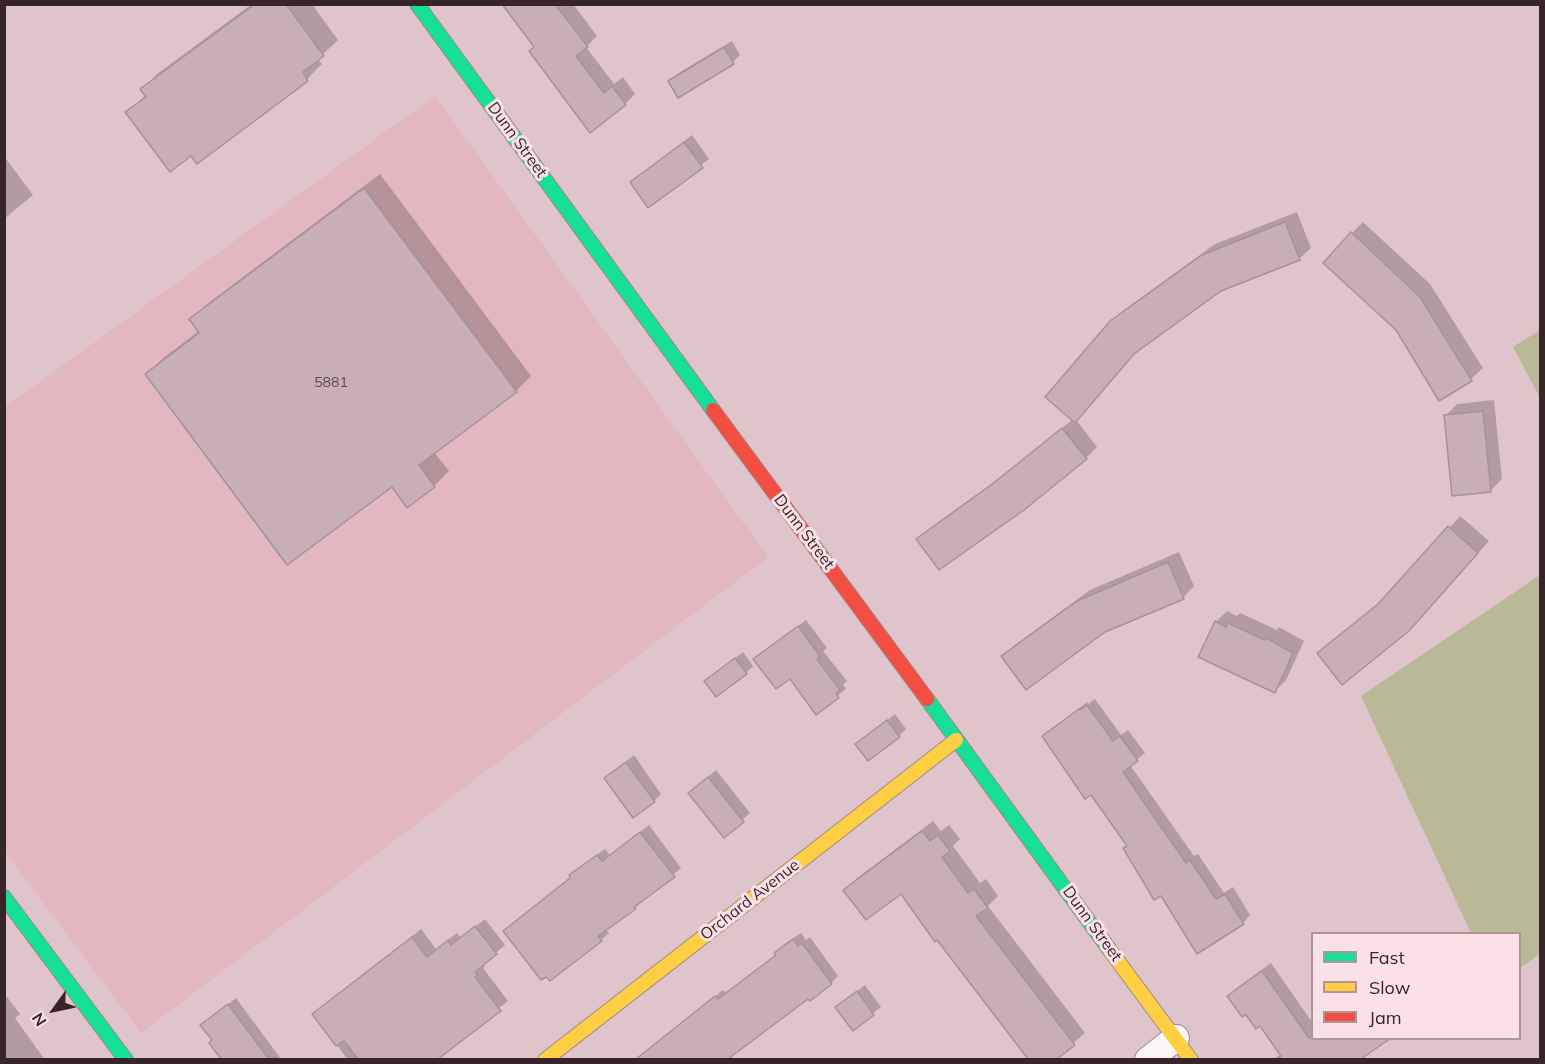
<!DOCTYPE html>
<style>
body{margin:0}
#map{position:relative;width:1545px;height:1064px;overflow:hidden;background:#dfc4cb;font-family:Mulish,sans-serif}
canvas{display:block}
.frame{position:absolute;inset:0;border:6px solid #38252a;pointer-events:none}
.legend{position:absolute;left:1311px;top:932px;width:210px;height:108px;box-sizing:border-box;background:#fbe1e7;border:2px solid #ad969b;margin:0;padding:8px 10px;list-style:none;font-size:18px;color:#38252a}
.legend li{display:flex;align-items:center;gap:12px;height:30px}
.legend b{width:30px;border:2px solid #ad969b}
.north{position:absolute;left:24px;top:980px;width:60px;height:60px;-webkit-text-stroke:4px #fbe1e7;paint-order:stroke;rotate:237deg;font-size:16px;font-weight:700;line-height:24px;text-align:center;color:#38252a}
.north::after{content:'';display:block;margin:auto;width:21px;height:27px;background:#38252a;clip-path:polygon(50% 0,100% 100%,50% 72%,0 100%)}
</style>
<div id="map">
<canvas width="1545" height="1064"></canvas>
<div class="frame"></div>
<ul class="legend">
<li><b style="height:8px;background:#16e098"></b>Fast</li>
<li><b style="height:8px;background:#ffcf43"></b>Slow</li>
<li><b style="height:8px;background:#f24e42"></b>Jam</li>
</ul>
<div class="north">N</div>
</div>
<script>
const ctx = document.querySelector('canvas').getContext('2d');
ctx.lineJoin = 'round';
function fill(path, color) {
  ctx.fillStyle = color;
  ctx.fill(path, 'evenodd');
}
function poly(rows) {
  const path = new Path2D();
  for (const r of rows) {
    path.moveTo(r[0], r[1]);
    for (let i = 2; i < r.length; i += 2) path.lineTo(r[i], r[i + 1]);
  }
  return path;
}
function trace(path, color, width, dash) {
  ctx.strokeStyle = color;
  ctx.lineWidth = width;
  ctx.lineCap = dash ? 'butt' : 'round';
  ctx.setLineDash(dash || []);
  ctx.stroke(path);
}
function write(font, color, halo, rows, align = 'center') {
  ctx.font = font + ' Mulish,sans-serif';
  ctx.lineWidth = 6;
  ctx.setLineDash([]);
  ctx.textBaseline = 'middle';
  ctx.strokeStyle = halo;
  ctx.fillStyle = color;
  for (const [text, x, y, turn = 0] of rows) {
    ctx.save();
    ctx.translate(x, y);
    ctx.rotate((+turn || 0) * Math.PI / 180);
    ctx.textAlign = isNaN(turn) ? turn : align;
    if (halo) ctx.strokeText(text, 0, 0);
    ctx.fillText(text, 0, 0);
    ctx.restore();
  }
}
fill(poly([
 [435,96,768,557,141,1033,5,852,5,407]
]), '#e2b7c1');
fill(poly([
 [1540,330,1540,398,1513,347],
 [1540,575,1540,954,1520,968,1520,934,1471,933,1361,696]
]), '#b9b897');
fill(poly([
 [252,4,312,4,338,40,318,59,322,64,307,79,197,162,191,154,127,112,147,94,142,89,157,74],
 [504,4,573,4,597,36,586,47,614,84,623,77,635,94,625,104,590,131,535,46],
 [732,41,740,55,733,62,670,81,677,74],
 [692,135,709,159,649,205,632,182],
 [4,156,33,195,4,219],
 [380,174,531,376,516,391,434,452,449,471,434,486,392,485,147,374,162,359,199,331,191,319,206,305],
 [1297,212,1311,248,1299,259,1221,290,1138,350,1076,420,1097,447,1086,458,918,539,930,528,1005,474,1073,419,1111,322,1124,310,1215,244],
 [1363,222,1430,284,1483,368,1471,379,1440,399,1352,233],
 [1494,400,1502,479,1490,491,1446,415,1457,404],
 [1460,516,1489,541,1420,618,1319,653,1387,597],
 [1179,552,1194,586,1183,598,1003,656,1015,645,1090,590],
 [1227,611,1237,616,1240,613,1277,630,1279,627,1304,641,1286,680,1275,691,1216,622],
 [806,620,827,648,823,651,847,681,843,685,846,689,817,712,791,677,763,652],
 [743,652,753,666,746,673,706,682],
 [1095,699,1121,735,1128,730,1145,753,1130,765,1194,856,1198,854,1224,893,1233,887,1250,915,1243,923,1129,845,1092,792,1044,736,1087,702,1088,704],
 [895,714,906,729,899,736,857,744],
 [634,755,661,794,654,801,606,778],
 [716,770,750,813,725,836,690,793],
 [933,821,941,831,949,825,960,839,953,846,980,883,986,879,998,896,988,906,1085,1033,1054,1060,1030,1060,901,892,845,890,856,879],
 [649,825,681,868,635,908,605,929,609,933,601,940,512,924,571,877,578,868,605,849,610,855],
 [485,919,505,945,483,963,485,966,483,968,508,1001,434,1060,348,1060,314,1014,421,929,436,949,457,933,461,938],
 [801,933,806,940,810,937,838,976,831,983,711,1060,636,1060,723,990,726,993,777,954,776,953,783,945],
 [1271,963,1312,1022,1312,1038,1389,1038,1359,1060,1285,1060,1261,1024,1229,996,1238,987],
 [865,985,881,1007,854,1029,837,1007],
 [4,993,20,1014,15,1018,45,1060,4,1060],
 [236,998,281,1059,280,1060,223,1060,211,1043,214,1040,202,1025]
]), '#0003');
const building = poly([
 [255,4,286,4,324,56,303,72,308,81,268,111,197,164,191,156,170,172,125,112,146,97,140,89,255,4],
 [502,4,555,4,588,47,576,56,604,93,612,86,626,105,590,133,529,51,534,47,502,4],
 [724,47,734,64,678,98,668,81,724,47],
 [684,142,703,168,648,208,630,182,684,142],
 [364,188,517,392,419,465,435,487,407,508,392,487,287,565,145,374,199,333,189,319,364,188],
 [1285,222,1300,260,1221,291,1134,354,1075,423,1045,397,1110,321,1202,255,1285,222],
 [1351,232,1420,297,1472,381,1439,401,1396,330,1323,263,1351,232],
 [1483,411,1491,492,1452,496,1444,415,1483,411],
 [1062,428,1087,459,1024,510,939,570,916,539,991,485,1062,428],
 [1448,526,1478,553,1409,631,1342,685,1317,653,1378,604,1448,526],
 [1168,562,1184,599,1105,632,1026,690,1001,656,1077,601,1168,562],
 [1215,621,1226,627,1228,623,1265,640,1266,638,1293,653,1275,693,1198,657,1215,621],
 [798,626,820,656,817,659,840,690,836,693,839,698,816,715,790,679,776,689,753,659,798,626],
 [735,658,747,674,716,697,704,681,735,658],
 [1087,705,1113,741,1120,736,1138,761,1123,772,1186,863,1190,860,1216,899,1225,894,1244,924,1197,954,1161,896,1154,900,1123,848,1127,846,1091,795,1085,799,1042,736,1079,709,1080,710,1087,705],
 [887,720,900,737,868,761,855,744,887,720],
 [626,762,655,802,633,818,604,778,626,762],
 [708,777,744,822,724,838,688,793,708,777],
 [922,831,930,841,938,835,950,851,942,857,968,893,974,889,988,908,976,916,1075,1045,1057,1059,1028,1059,937,940,935,942,901,894,866,920,843,890,922,831],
 [640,832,675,877,634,907,636,909,598,936,602,941,550,981,546,977,541,980,503,931,570,878,569,875,597,855,602,861,640,832],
 [475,926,497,954,475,972,478,975,475,977,501,1011,438,1059,358,1059,344,1041,336,1046,312,1014,412,937,427,957,448,940,451,945,475,926],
 [793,939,798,946,802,943,832,984,810,1001,808,999,728,1059,636,1059,715,996,718,999,776,955,774,953,793,939],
 [1262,971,1309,1038,1391,1038,1361,1059,1275,1059,1281,1056,1260,1026,1256,1029,1246,1015,1242,1017,1227,996,1262,971],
 [857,991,874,1015,853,1031,835,1007,857,991],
 [228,1004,269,1059,221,1059,209,1043,212,1040,200,1025,228,1004]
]);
fill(building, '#c7aeb8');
trace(building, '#a6929a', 1.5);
const street = poly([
 [1148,1060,1176,1038]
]);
const fast = poly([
 [417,4,713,410],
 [927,699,1109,949],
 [4,897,126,1060]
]);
const slow = poly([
 [1109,949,1191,1060],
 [545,1060,956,740]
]);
const jam = poly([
 [713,410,927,699]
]);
trace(street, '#9d898e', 28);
trace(fast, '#9d898e', 16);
trace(slow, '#9d898e', 16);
trace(jam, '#9d898e', 16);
trace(street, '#faf6f7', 26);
trace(fast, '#16e098', 14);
trace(slow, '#ffcf43', 14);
trace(jam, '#f24e42', 14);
write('14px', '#5d494f', null, [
 ["5881",331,383]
]);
write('16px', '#38252a', '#fbe1e7', [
 ["Dunn Street",517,140,54],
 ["Dunn Street",804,532,53],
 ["Orchard Avenue",750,900,-38],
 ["Dunn Street",1092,924,54]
]);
</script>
